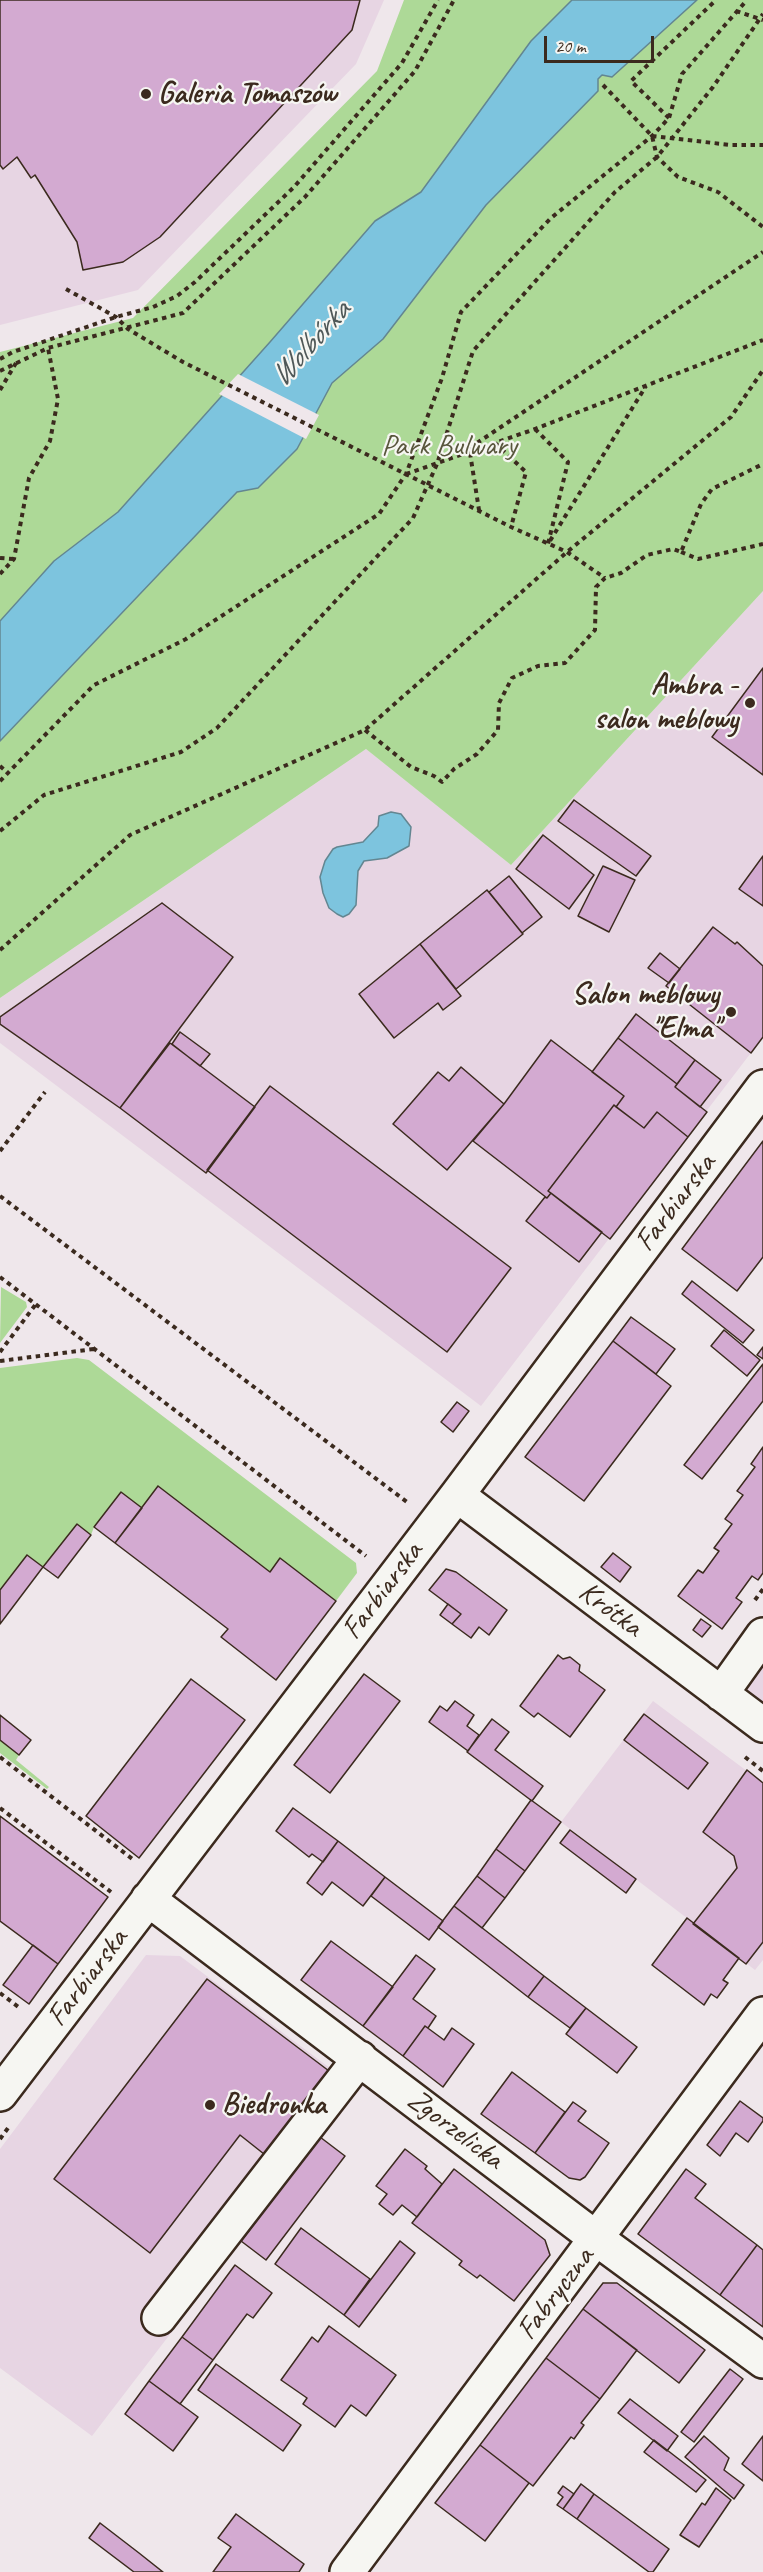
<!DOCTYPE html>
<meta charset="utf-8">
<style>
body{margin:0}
#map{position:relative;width:763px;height:2572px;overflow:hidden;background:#efe7eb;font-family:Caveat,sans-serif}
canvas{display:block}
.scale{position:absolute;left:544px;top:36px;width:110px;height:27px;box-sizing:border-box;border:3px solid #3b2a1e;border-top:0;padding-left:8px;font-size:18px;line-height:21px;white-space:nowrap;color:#3b2a1e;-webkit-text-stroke:4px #f6f6f2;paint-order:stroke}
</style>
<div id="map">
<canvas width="763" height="2572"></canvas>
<div class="scale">20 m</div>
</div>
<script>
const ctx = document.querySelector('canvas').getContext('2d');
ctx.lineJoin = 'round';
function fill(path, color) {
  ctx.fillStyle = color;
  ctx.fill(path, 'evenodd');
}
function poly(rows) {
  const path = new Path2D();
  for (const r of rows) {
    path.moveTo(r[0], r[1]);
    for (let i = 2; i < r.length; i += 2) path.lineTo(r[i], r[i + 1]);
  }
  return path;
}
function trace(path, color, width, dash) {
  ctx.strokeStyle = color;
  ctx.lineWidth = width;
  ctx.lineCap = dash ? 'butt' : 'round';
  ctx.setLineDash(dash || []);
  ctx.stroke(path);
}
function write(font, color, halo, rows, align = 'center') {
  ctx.font = font + ' Caveat,sans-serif';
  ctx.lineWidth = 4.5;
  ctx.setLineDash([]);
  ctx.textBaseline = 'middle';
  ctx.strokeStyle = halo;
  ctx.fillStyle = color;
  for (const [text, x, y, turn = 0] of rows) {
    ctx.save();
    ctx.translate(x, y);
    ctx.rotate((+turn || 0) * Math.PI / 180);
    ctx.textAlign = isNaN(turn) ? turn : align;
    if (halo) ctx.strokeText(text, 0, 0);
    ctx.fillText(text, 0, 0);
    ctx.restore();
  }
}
fill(poly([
 [0,0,384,0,356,64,138,290,0,325],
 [763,591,763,1037,481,1406,0,1043,0,998,366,749,511,865],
 [763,1651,763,1711,750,1701,746,1689,748,1677],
 [653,1701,763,1783,763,1960,755,1970,561,1822],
 [146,1955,180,1956,358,2089,92,2436,0,2368,0,2149]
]), '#e7d5e3');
fill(poly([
 [404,0,763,0,763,591,511,865,366,749,0,998,0,352,133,318,377,71],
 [1,1287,26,1302,27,1307,0,1343],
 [77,1358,89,1360,356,1563,357,1573,336,1601,281,1559,270,1572,142,1508,122,1493,94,1527,91,1535,77,1524,43,1567,27,1555,0,1590,0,1368],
 [0,1740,19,1755,16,1760,49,1787,47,1789,0,1753]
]), '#add997');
const water = poly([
 [572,0,697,0,612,77,602,75,598,79,598,91,486,205,383,339,332,383,297,449,258,488,237,492,0,741,0,621,54,561,118,512,270,342,375,221,421,192,531,41,572,0],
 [391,812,401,814,411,827,409,846,387,858,364,861,358,871,356,905,349,914,343,917,337,914,329,908,323,893,320,877,325,861,333,849,337,847,363,842,378,826,379,816,391,812]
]);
fill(water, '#7dc4de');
trace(water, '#638691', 1.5);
fill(poly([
 [238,374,319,415,306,439,219,394]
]), '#efe7eb');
const building = poly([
 [0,0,360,0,352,30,160,237,123,262,83,270,77,242,35,175,31,178,17,157,3,169,0,165,0,0],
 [763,668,763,775,712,737,763,668],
 [574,800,651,856,636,876,558,821,574,800],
 [543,835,594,875,569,909,516,869,543,835],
 [763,856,763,906,739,889,763,856],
 [603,866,635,880,609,932,578,916,603,866],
 [509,876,542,917,522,933,489,892,509,876],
 [487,890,523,934,456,989,420,944,487,890],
 [162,903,233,957,120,1108,0,1024,0,1017,162,903],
 [713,927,735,944,737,942,763,966,763,1037,751,1053,666,986,713,927],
 [420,944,461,996,443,1010,438,1003,394,1038,359,994,420,944],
 [660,953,680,969,669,983,648,968,660,953],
 [636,1014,695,1060,677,1084,618,1038,636,1014],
 [180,1032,210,1054,200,1066,172,1044,180,1032],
 [618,1038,677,1084,675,1087,707,1112,688,1137,657,1112,644,1128,616,1107,624,1096,592,1072,618,1038],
 [551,1040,624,1096,616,1107,614,1105,548,1191,551,1193,547,1198,473,1141,504,1104,551,1040],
 [170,1043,255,1107,206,1173,120,1108,170,1043],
 [695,1060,721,1080,700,1107,675,1087,695,1060],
 [461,1067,504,1104,447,1170,393,1124,438,1072,449,1081,461,1067],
 [270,1086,511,1268,447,1352,207,1170,270,1086],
 [614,1105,644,1128,657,1112,688,1137,610,1239,548,1191,614,1105],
 [763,1141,763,1257,737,1291,682,1249,763,1141],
 [551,1193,602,1232,579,1262,526,1221,545,1197,547,1198,551,1193],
 [692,1281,754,1330,743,1343,682,1294,692,1281],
 [631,1317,675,1349,656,1374,613,1341,631,1317],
 [724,1330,760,1360,747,1376,711,1346,724,1330],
 [613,1341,671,1386,584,1501,525,1457,613,1341],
 [763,1347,763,1359,757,1355,763,1347],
 [763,1364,763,1401,702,1479,684,1465,763,1364],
 [457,1402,469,1411,453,1432,441,1422,457,1402],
 [763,1447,763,1573,758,1580,752,1576,736,1598,742,1602,722,1629,678,1596,698,1570,703,1573,719,1551,714,1548,732,1524,725,1519,743,1495,737,1491,755,1467,751,1464,763,1447],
 [158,1486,270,1572,280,1558,336,1601,276,1680,221,1637,228,1629,115,1543,158,1486],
 [121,1492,142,1508,115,1543,94,1527,121,1492],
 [77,1524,91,1535,58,1578,43,1567,77,1524],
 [613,1553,631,1567,620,1582,601,1567,613,1553],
 [27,1555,43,1567,0,1624,0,1590,27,1555],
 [446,1569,456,1572,507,1610,489,1635,479,1627,471,1638,452,1624,461,1614,429,1590,446,1569],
 [448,1604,461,1614,452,1624,440,1615,448,1604],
 [701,1619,711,1626,702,1637,693,1630,701,1619],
 [558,1655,563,1659,570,1657,580,1665,579,1671,605,1690,570,1737,538,1713,534,1717,520,1706,558,1655],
 [364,1674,400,1701,330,1793,294,1765,364,1674],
 [191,1679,245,1720,139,1858,86,1816,191,1679],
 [455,1701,474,1715,467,1726,479,1735,468,1751,429,1722,440,1706,447,1711,455,1701],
 [644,1714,708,1763,688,1789,624,1740,644,1714],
 [0,1715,31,1740,19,1755,0,1740,0,1715],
 [492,1719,509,1732,495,1750,543,1786,532,1801,467,1752,492,1719],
 [747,1770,763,1783,763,1942,746,1964,693,1924,737,1868,734,1856,703,1832,747,1770],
 [531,1800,561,1822,525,1871,496,1849,531,1800],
 [293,1808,338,1841,323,1862,312,1854,309,1857,276,1831,293,1808],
 [0,1816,108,1897,58,1964,0,1921,0,1816],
 [570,1830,636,1879,626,1893,560,1843,570,1830],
 [338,1841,385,1877,363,1906,332,1882,322,1895,307,1883,338,1841],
 [496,1849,525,1871,505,1898,477,1876,496,1849],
 [477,1876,505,1898,482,1928,454,1906,477,1876],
 [385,1877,443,1921,429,1940,371,1896,385,1877],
 [454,1906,544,1976,528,1997,438,1927,454,1906],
 [687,1918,739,1958,723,1980,728,1983,717,1998,711,1994,704,2005,652,1965,687,1918],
 [331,1941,393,1987,363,2026,301,1980,331,1941],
 [33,1945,58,1964,29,2004,3,1985,33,1945],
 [416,1955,435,1969,413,1999,436,2016,428,2028,425,2026,403,2056,363,2026,416,1955],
 [544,1976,586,2008,570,2028,528,1997,544,1976],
 [207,1979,333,2074,269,2158,240,2135,150,2253,54,2179,207,1979],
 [586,2008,637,2047,617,2073,566,2034,586,2008],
 [425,2026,444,2040,452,2028,474,2044,443,2087,403,2056,425,2026],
 [512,2072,565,2112,535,2153,481,2114,512,2072],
 [740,2101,763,2118,763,2121,748,2142,736,2133,720,2156,707,2145,740,2101],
 [573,2102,586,2111,578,2121,609,2143,585,2177,580,2180,569,2178,535,2153,573,2102],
 [320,2137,345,2156,266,2260,241,2241,320,2137],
 [405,2149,427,2166,425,2169,442,2184,417,2217,402,2205,393,2215,379,2204,387,2194,376,2186,405,2149],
 [454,2169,545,2240,550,2255,514,2301,480,2275,477,2278,459,2265,462,2261,412,2223,454,2169],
 [686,2169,706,2184,695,2198,757,2245,720,2295,638,2234,686,2169],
 [301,2228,370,2279,344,2315,275,2264,301,2228],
 [400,2241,415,2253,359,2327,344,2315,400,2241],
 [757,2245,763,2250,763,2327,720,2295,757,2245],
 [235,2265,272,2293,253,2318,247,2314,213,2360,182,2337,235,2265],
 [603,2283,617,2283,705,2350,679,2383,583,2309,603,2283],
 [583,2309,637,2350,600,2399,546,2358,583,2309],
 [329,2326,396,2375,366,2416,351,2405,335,2427,303,2404,307,2398,281,2380,312,2337,318,2342,329,2326],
 [182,2337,213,2360,180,2404,149,2381,182,2337],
 [546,2358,600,2399,581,2423,584,2425,574,2439,571,2437,533,2486,480,2445,546,2358],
 [216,2364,301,2425,283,2451,198,2390,216,2364],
 [730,2369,743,2379,694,2442,681,2432,730,2369],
 [149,2381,198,2417,173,2451,125,2414,149,2381],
 [630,2399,678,2436,667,2451,618,2413,630,2399],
 [704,2436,729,2458,724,2470,744,2485,734,2499,685,2457,704,2436],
 [763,2436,763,2481,742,2464,763,2436],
 [654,2440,706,2480,696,2492,644,2452,654,2440],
 [480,2445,529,2483,485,2541,435,2503,480,2445],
 [581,2484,594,2494,577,2519,563,2509,581,2484],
 [563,2486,574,2494,563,2509,557,2505,563,2497,558,2493,563,2486],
 [716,2488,731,2500,699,2547,680,2535,702,2503,705,2505,716,2488],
 [594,2494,669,2549,653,2572,649,2572,577,2519,594,2494],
 [236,2514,304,2564,299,2572,213,2572,231,2547,218,2538,236,2514],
 [100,2523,139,2553,163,2572,134,2572,89,2538,100,2523]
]);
fill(building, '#d3aad1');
trace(building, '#3b2a1e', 1.5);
const minor = poly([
 [457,1495,763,1725],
 [721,1694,763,1635],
 [148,1899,597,2239,763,2361],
 [0,2094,457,1495,763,1087],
 [159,2318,360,2058],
 [347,2572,763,2014]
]);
trace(minor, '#3b2a1e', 38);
trace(poly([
 [736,11,763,20],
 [603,85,652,136,657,157,678,177,718,192,763,227],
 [669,118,631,81,716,0],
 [652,136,731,145,763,145],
 [66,289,116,317,128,329,183,362,511,527,567,552,605,578],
 [0,359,13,352,116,317,153,307,177,296,195,282,294,187,402,63,438,0],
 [0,371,48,348,183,313,305,197,415,71,454,0],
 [0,390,16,363],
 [535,429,568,462,548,544,646,386],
 [495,443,526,472,511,527],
 [462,453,763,252],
 [470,453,479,510],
 [406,474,535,429,763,340],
 [681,552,698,559,763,544],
 [0,558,14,559],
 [0,574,14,559,29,478,50,441,58,399,48,348],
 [365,730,411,767,434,776,442,782,454,769,477,754,498,730,499,703,512,678,538,666,565,663,595,630,596,587,605,578,621,573,647,555,673,549,681,552,701,504,712,489,763,464],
 [0,766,8,773],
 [0,781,94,685,186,639,379,514,406,474,442,378,461,312,551,218,652,136,669,118,682,74,747,0],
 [0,831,44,795,181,752,217,728,413,518,437,464,473,351,615,192,657,157,713,87,763,14],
 [0,950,130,835,365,730,567,552,731,417,763,370],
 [0,1151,45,1092],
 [0,1196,407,1502],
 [0,1277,366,1556],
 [0,1352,36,1304],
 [0,1361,94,1349],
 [755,1600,763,1589],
 [0,1757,135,1861],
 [745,1757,763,1771],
 [0,1808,111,1892],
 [0,1993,21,2009],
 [0,2139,8,2128]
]), '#3b2a1e', 4, [4.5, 4.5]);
trace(minor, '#f6f6f2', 33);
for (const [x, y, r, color] of [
 [146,94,6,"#3b2a1e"],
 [750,703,6,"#3b2a1e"],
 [731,1012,6,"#3b2a1e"],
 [210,2105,6,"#3b2a1e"]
]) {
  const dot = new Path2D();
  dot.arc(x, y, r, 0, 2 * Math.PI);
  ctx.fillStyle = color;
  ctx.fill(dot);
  trace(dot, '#f6f6f2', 2);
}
write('bold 30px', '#3b2a1e', '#f6f6f2', [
 ["Galeria Tomaszów",158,94],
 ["Ambra -",738,686,"right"],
 ["salon meblowy",738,720,"right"],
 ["Salon meblowy",719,995,"right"],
 ["\"Elma\"",719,1029,"right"],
 ["Biedronka",222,2105]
], 'left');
write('30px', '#58563c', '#f6f6f2', [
 ["Park Bulwary",449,446]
]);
write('30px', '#3b2a1e', '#f6f6f2', [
 ["Farbiarska",676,1203,-53],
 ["Farbiarska",383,1591,-53],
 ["Krótka",610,1610,37],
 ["Farbiarska",88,1978,-53],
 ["Zgorzelicka",455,2130,37],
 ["Fabryczna",556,2294,-53]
]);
write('italic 32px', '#4f5858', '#f6f6f2', [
 ["Wolbórka",311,344,-48]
]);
</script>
